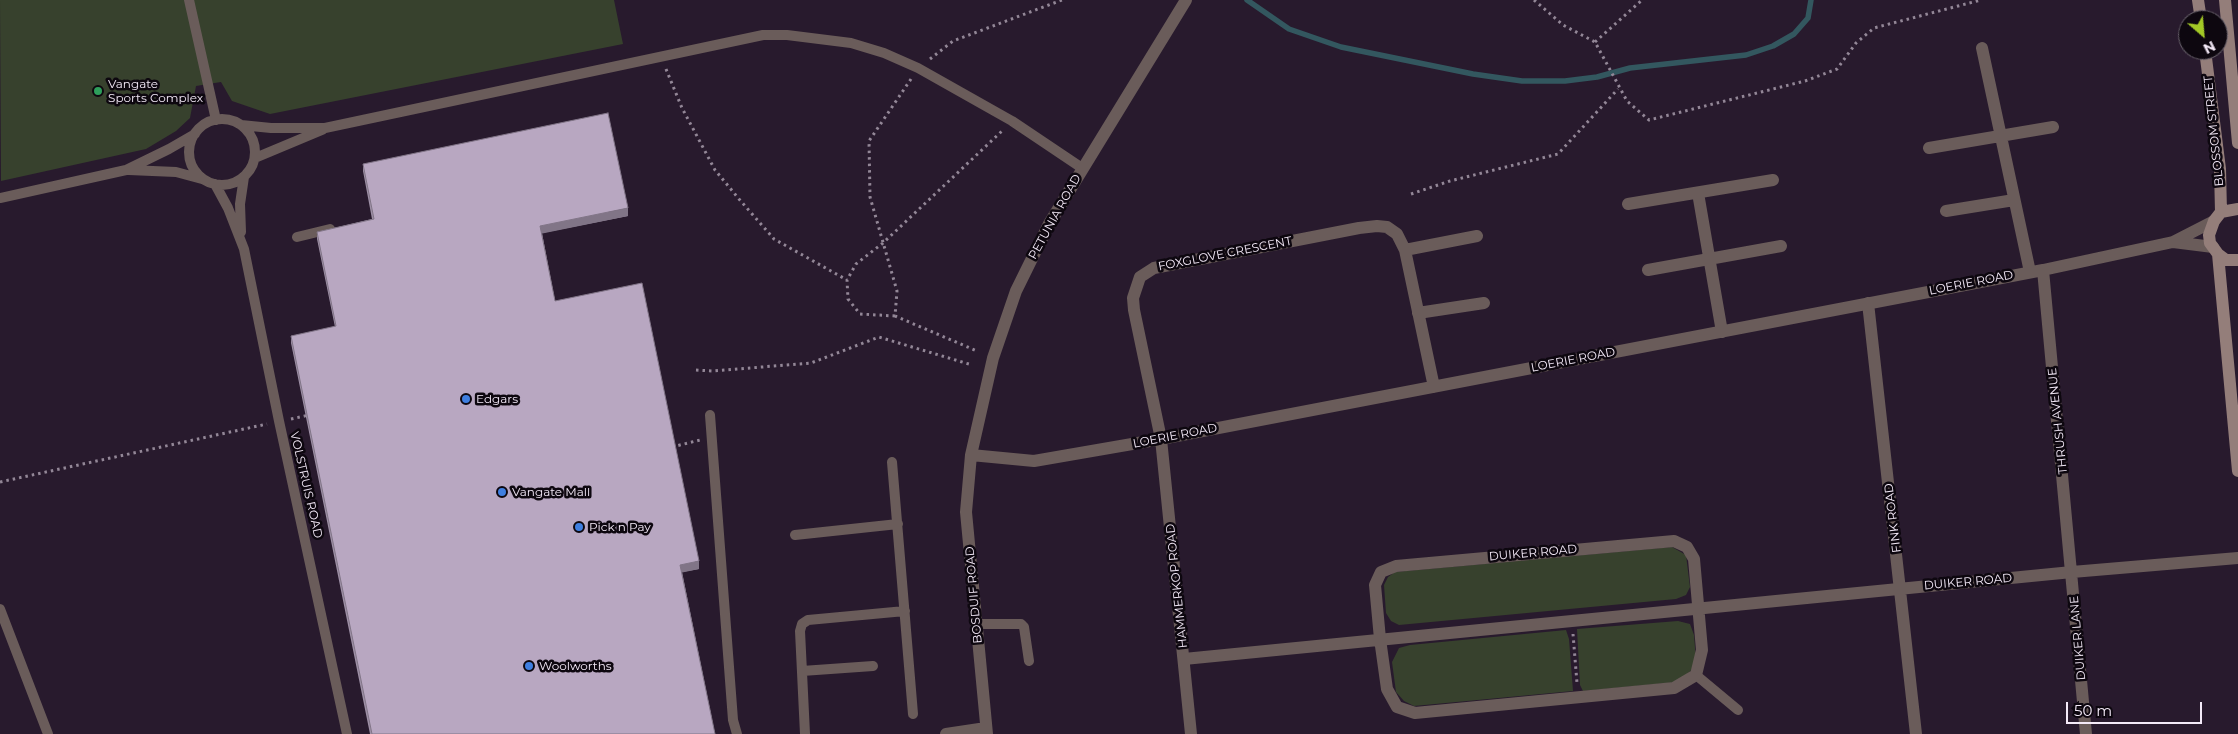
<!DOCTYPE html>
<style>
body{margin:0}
#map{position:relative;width:2238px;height:734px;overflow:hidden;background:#281a2d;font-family:Montserrat,sans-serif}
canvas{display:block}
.north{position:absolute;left:2178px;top:10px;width:50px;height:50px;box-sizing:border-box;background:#0d070f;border:1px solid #69626c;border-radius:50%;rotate:153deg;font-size:14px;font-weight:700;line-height:20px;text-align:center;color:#f4eaf8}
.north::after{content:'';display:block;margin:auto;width:18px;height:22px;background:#a3c926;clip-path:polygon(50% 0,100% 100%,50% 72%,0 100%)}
.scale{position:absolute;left:2066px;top:702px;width:136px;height:22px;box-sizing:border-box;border:2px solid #f4eaf8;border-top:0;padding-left:6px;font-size:15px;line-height:18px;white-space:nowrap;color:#f4eaf8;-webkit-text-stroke:4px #0d070f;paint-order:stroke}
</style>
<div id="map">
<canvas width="2238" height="734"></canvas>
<div class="north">N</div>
<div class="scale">50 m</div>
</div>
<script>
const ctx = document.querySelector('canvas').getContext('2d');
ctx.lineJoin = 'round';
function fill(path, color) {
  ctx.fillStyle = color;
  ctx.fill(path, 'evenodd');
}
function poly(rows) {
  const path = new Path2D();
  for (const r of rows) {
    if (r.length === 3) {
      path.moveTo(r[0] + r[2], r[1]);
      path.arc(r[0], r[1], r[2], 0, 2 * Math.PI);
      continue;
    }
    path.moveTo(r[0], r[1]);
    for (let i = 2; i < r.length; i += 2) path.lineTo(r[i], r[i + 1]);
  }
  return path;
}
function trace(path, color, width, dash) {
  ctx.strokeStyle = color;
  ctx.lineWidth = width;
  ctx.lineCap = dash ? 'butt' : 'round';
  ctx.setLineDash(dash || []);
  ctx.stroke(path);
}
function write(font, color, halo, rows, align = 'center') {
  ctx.font = font + ' Montserrat,sans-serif';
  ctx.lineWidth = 5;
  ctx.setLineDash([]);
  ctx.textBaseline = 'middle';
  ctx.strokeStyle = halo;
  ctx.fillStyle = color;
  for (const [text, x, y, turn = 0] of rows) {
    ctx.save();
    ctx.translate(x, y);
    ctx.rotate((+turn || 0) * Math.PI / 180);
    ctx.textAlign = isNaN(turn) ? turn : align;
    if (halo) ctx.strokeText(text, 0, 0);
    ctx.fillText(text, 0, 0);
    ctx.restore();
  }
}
fill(poly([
 [0,0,614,0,623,44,270,114,232,101,221,82,196,86,190,118,176,131,146,149,1,181],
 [1672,547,1686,555,1690,587,1686,595,1676,599,1399,625,1391,621,1386,613,1384,585,1388,577,1395,572],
 [1678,621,1690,624,1694,635,1696,660,1695,667,1678,682,1583,691,1580,685,1577,629],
 [1566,630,1569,639,1573,691,1414,706,1404,701,1396,692,1392,662,1399,648,1410,645]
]), '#37412d');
trace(poly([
 [1247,0,1289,29,1341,47,1473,74,1522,81,1565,81,1597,77,1630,68,1746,55,1773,46,1794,34,1808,18,1811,0]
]), '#33575f', 5.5);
trace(poly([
 [1534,0,1563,25,1595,42,1627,101,1649,120,1805,81,1837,69,1856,43,1874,28,1981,0],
 [1595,42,1642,0],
 [930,59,953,41,1062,0],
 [666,69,682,108,715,170,739,199,774,239,847,280],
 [911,79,869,141,870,197,897,291,895,316,977,351],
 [1411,194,1450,181,1558,154,1618,89],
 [895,316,860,314,848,299,847,280,856,264,883,243,1002,131],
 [696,370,713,371,811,363,879,337,972,365],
 [291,419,309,415],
 [672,447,700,440],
 [0,482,267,424],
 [1573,634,1577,683]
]), '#938797', 3, [2.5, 4]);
trace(poly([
 [189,0,216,120],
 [222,152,33],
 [241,125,271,128,325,128,763,35,787,35,851,43,884,53,918,68,1012,121,1082,168],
 [255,158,322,130],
 [129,170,176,172,202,179],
 [215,184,228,208,244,249,279,421,347,734],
 [0,198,126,170,169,149,195,134],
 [241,232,240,204,244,177],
 [297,237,330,229],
 [710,415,733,720,737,734],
 [892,462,913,714],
 [795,535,898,524],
 [0,609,48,734],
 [976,624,1021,624,1024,627,1029,661],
 [802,671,873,666],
 [1696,675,1738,710],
 [805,734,800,631,802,624,808,620,905,611]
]), '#6a5c5a', 10);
trace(poly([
 [1982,48,2030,272],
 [1929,148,2053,127],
 [1698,193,1722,332],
 [1628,204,1773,180],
 [1946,211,2014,200],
 [2173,242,2213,247],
 [1405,250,1477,236],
 [1648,270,1781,246],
 [2043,270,2086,734],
 [1868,303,1916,734],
 [1418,313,1484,303],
 [971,455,1034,461,1161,439,2043,270,2173,242,2214,221],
 [1674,541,1687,547,1694,559,1702,650,1696,675,1674,688,1415,713,1397,707,1387,689,1380,639,1375,585,1381,572,1396,566,1674,541],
 [1184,659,2072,572,2238,558],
 [946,734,986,728],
 [987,734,966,512,971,455,993,358,1016,291,1049,224,1186,0],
 [1191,734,1161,439,1134,310,1133,298,1140,277,1154,268,1359,228,1377,226,1387,227,1397,234,1405,250,1434,387]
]), '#6a5c5a', 12);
trace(poly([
 [2198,0,2201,20],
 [2225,0,2238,143],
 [2205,50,2220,169,2221,212],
 [2238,209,2221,212,2214,221,2209,235,2210,243,2218,254,2226,260,2238,260],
 [2218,254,2238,471]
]), '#947e7a', 12);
fill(poly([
 [363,164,628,216,542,233,555,301,699,569,682,572,715,734,370,734,291,343,291,336,335,327,317,239,317,232,372,219,363,171]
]), '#9e90a6');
fill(poly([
 [628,208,628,216,540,234,540,226],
 [699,561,699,569,680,573,680,565]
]), '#817587');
const building = poly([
 [608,113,628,208,540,226,555,301,642,283,699,561,680,565,715,734,372,734,291,336,336,326,317,232,374,219,363,164,608,113]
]);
fill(building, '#b8a7c1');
trace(building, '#817587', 1);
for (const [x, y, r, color] of [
 [98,91,5,"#2e9e5b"],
 [466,399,5,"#3f7fe0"],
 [502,492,5,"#3f7fe0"],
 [579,527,5,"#3f7fe0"],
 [529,666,5,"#3f7fe0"]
]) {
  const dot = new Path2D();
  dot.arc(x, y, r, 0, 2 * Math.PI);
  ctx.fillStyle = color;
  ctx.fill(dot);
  trace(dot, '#0d070f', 2);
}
write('12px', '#f4eaf8', '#0d070f', [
 ["Vangate",108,84],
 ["Sports Complex",108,98],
 ["Edgars",476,399],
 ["Vangate Mall",512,492],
 ["Pick n Pay",589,527],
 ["Woolworths",539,666]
], 'left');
write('12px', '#f4eaf8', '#0d070f', [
 ["BLOSSOM STREET",2214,131,-96],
 ["PETUNIA ROAD",1055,217,-61],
 ["FOXGLOVE CRESCENT",1225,254,-11],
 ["LOERIE ROAD",1971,283,-11],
 ["LOERIE ROAD",1573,360,-11],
 ["THRUSH AVENUE",2058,421,-96],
 ["LOERIE ROAD",1175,436,-11],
 ["VOLSTRUIS ROAD",306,485,77],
 ["FINK ROAD",1893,518,-97],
 ["DUIKER ROAD",1533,553,-5],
 ["DUIKER ROAD",1968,582,-5],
 ["HAMMERKOP ROAD",1177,586,-96],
 ["BOSDUIF ROAD",974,595,-95],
 ["DUIKER LANE",2078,638,-95]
]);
</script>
